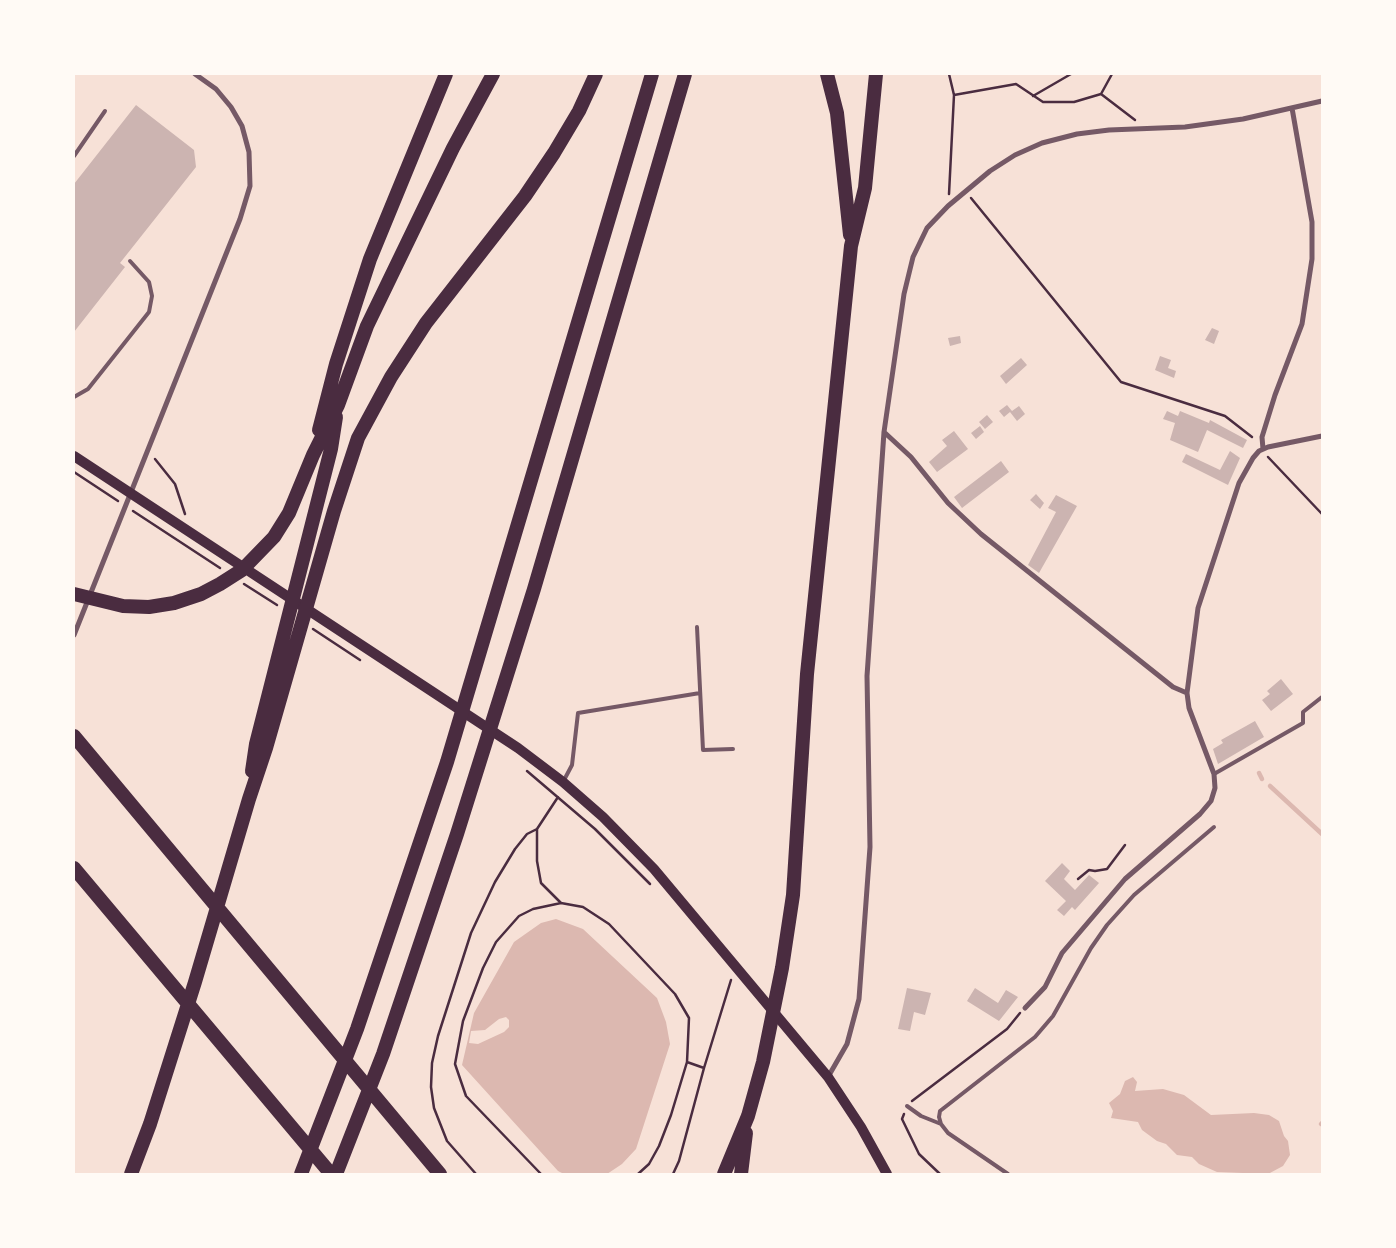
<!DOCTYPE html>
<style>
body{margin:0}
#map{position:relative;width:1396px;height:1248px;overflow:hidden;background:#f7e1d7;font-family:Karla,sans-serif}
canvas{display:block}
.frame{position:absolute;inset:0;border:75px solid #fffaf5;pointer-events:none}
</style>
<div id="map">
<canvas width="1396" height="1248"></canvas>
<div class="frame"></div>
</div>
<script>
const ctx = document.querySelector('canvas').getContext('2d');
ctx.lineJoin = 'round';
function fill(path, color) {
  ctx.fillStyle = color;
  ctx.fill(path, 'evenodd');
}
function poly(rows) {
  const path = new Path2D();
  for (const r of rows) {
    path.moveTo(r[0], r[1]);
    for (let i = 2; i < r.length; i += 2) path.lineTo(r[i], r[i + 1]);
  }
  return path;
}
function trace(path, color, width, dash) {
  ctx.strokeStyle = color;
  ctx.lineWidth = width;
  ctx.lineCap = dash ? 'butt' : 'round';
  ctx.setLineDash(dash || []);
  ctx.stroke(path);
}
fill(poly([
 [556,919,583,929,657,998,666,1022,670,1044,636,1149,622,1164,607,1174,564,1174,558,1171,462,1065,474,1013,514,942,541,923],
 [506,1017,509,1020,509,1027,504,1032,478,1044,469,1043,471,1031,485,1030,499,1019],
 [1133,1077,1137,1082,1135,1091,1163,1089,1184,1095,1211,1115,1254,1113,1269,1115,1279,1121,1284,1136,1288,1141,1290,1155,1283,1166,1268,1174,1217,1172,1199,1164,1192,1157,1177,1155,1166,1144,1157,1141,1142,1130,1138,1122,1111,1118,1113,1111,1109,1103,1120,1094,1125,1081]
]), '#dcb8b0');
trace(poly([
 [1259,773,1262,779],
 [1270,786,1322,834],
 [1321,1124,1322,1123]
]), '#dcb8b0', 4.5);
fill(poly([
 [136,105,194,150,196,167,120,263,125,267,74,332,74,184],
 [1212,328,1219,331,1214,344,1205,340],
 [960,336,961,343,950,346,948,338],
 [1160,356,1171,360,1168,368,1176,371,1174,378,1155,370],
 [1021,358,1027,365,1006,384,1000,376],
 [1007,405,1012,411,1019,406,1025,414,1017,421,1010,412,1004,417,999,411],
 [1167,411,1178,416,1180,411,1209,423,1210,420,1247,440,1243,448,1207,430,1198,452,1170,440,1175,423,1163,419],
 [987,415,993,422,985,429,979,422],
 [980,426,984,432,976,439,971,433],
 [954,431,968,449,937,472,929,462,947,446,942,440],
 [1230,451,1240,458,1228,485,1182,462,1186,454,1220,470],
 [1001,461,1009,472,962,508,954,497],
 [1036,494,1044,503,1040,509,1030,500],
 [1056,495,1077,506,1039,573,1028,565,1056,512,1048,508],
 [1281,679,1293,694,1271,711,1262,700,1270,694,1267,691],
 [1255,721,1264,737,1218,764,1213,749,1223,743,1221,740],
 [1062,863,1070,871,1064,879,1075,890,1089,875,1099,883,1075,910,1072,907,1064,916,1057,910,1066,901,1045,881],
 [907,988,931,993,925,1015,914,1012,910,1031,898,1029],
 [975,988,998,1003,1006,990,1018,997,999,1021,967,1001]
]), '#ccb4b1');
trace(poly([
 [949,74,954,95,949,194],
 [1112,74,1101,94,1135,120],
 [954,95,1016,84,1043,102,1074,102,1101,94],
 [1033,96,1071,74],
 [971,198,1121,382,1225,416,1252,437],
 [1268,457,1322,514],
 [155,459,175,484,185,514],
 [74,472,118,501],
 [133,511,220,568],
 [244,584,277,605],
 [313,629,360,660],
 [527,771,595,829,650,884],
 [537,829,537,861,541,883,561,903,583,907,609,924,675,994,689,1018,687,1062,704,1068,679,1161,673,1174],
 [1078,879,1089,870,1095,871,1107,869,1125,845],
 [704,1068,731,980],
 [912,1101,1007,1029,1020,1013],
 [904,1114,902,1119,919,1154,940,1174],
 [476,1174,447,1141,434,1108,431,1087,432,1063,438,1036,471,933,495,882,515,849,527,834,537,829,558,797],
 [541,1174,466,1096,455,1064,463,1021,483,968,496,942,519,916,533,909,561,903],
 [638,1174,649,1164,659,1146,671,1115,687,1062]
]), '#4a2c40', 2.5);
trace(poly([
 [74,156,105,111],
 [74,397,88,389,149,312,152,296,149,282,130,261],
 [697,627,703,750,733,749],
 [1214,774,1303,723,1303,712,1322,697],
 [563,782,572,765,578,713,700,693],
 [907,1106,921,1116,941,1124],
 [1008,1174,948,1133,941,1124,939,1117,940,1111,1035,1037,1053,1016,1091,948,1107,925,1134,895,1214,827]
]), '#755966', 4);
trace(poly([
 [884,432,911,457,948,503,981,534,1173,687,1187,693],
 [1263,449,1262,437,1275,395,1302,324,1312,259,1312,222,1292,108],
 [74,635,240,219,250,186,249,152,242,126,231,107,216,89,195,74],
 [1025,1008,1045,987,1062,953,1125,879,1200,814,1211,801,1215,788,1214,774,1189,708,1187,693,1198,608,1239,483,1253,458,1259,451,1268,447,1322,436],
 [828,1077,847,1044,859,999,870,847,867,676,884,432,904,294,913,257,927,228,948,206,990,171,1015,155,1042,143,1077,134,1109,130,1185,127,1243,119,1322,101]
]), '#755966', 5);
trace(poly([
 [74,456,518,748,563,782,603,817,654,869,828,1077,861,1127,887,1174]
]), '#4a2c40', 10);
trace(poly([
 [827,74,837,113,850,235],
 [319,430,336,364,370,259,446,74],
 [74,594,123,606,149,607,174,603,201,594,220,584,242,570,274,537,289,513,313,455,338,405,367,326,453,148,493,74],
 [74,736,440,1174],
 [252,771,256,744,331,449,336,417],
 [74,868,331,1174],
 [131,1174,150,1124,195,982,249,799,266,748,334,511,358,438,391,377,426,323,525,196,554,153,579,111,596,74],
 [301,1174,357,1029,447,762,652,74],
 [336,1174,383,1054,457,834,534,589,685,74],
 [724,1174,748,1116,763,1062,782,968,793,895,807,674,851,246,865,188,876,74],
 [741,1174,746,1133]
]), '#4a2c40', 14);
</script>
